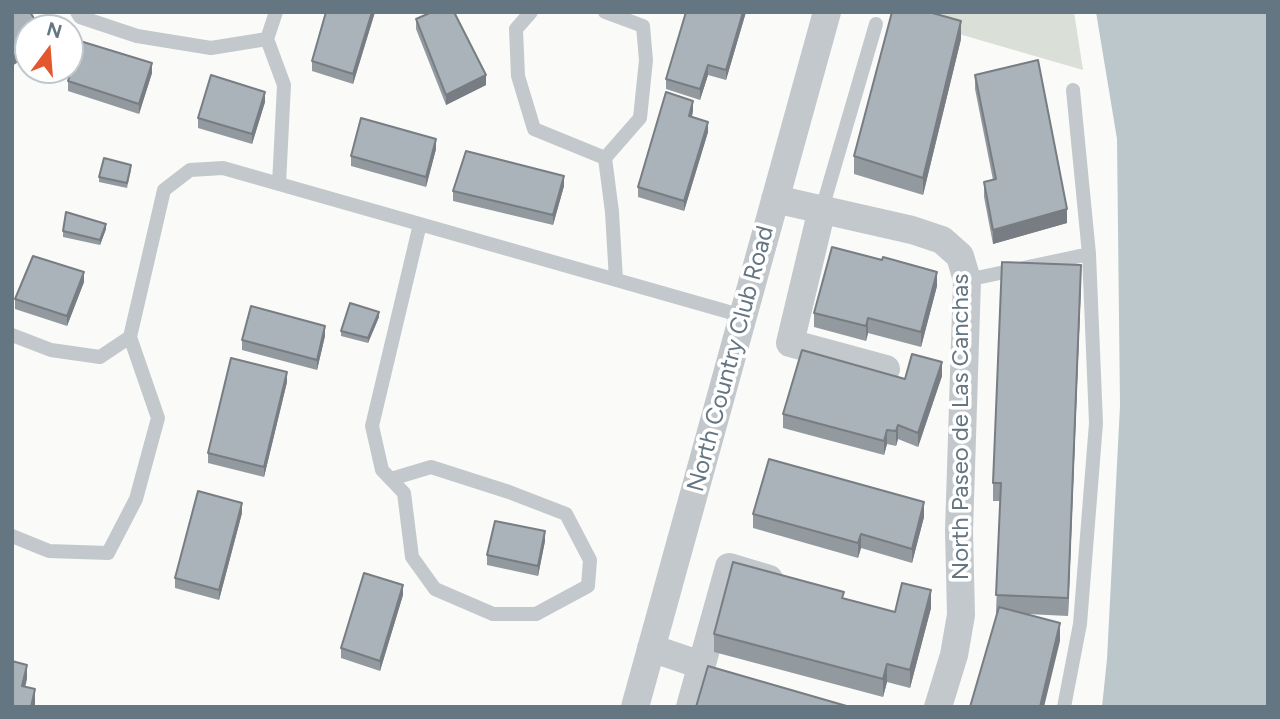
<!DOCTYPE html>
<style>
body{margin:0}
#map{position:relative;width:1280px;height:719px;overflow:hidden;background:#fafaf8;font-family:Figtree,sans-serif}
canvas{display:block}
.frame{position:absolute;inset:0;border:14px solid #657683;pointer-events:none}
.north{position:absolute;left:14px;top:14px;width:70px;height:70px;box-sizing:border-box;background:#fff;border:2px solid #c1c8cd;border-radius:50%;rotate:16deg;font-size:19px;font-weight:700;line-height:28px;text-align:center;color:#657683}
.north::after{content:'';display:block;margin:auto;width:24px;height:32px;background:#e4572e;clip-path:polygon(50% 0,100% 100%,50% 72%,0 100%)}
</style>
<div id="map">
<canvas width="1280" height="719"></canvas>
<div class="frame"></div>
<div class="north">N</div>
</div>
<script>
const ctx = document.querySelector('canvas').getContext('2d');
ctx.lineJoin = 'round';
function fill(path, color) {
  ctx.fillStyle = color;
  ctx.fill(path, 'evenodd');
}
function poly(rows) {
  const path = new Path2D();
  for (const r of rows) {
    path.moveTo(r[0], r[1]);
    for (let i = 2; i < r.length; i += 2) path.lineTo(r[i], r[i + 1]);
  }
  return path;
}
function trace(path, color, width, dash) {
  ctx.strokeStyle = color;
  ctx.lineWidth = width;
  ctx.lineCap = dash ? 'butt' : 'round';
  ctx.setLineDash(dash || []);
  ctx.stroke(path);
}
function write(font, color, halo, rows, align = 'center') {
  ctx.font = font + ' Figtree,sans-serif';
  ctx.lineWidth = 7;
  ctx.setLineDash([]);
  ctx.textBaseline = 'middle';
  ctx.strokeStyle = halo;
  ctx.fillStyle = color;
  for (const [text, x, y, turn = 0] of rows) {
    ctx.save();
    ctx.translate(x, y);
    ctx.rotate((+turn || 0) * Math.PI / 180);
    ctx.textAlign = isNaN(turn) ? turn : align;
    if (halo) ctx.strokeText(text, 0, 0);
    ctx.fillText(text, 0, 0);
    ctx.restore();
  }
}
fill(poly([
 [883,12,1074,12,1083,70]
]), '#dadfd7');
fill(poly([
 [1096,12,1268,12,1268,707,1102,707,1107,659,1120,406,1117,139]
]), '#bbc7cb');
trace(poly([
 [77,12,80,17,137,36,211,48,267,39],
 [276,12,267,39,284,85,279,184],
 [531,12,516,29,518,76,534,129,605,158],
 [605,12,643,26,646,60,640,118,605,158,612,212,616,280],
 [822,209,876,24],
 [967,280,1089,254],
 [12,335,51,350,100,357,130,337],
 [391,479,431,467,509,492,566,514,590,560,588,586,536,614,493,614,435,589,412,557,404,493,382,470,372,426,420,224],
 [12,536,49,551,108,553,136,499,158,418,130,337,164,190,190,170,223,168,743,316],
 [1064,707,1080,624,1096,423,1089,254,1073,90]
]), '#c3c8cc', 14);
trace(poly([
 [775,199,912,230,942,240,960,256,967,280,959,531,961,615,954,655,938,707],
 [822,209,790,343,886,369],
 [651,648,701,665],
 [635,707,827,12],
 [690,707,729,567,769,579]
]), '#c3c8cc', 28);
fill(poly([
 [326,12,375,12,353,84,312,71,312,61],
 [686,12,746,12,726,80,708,75,700,100,666,89,666,79],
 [416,19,486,85,446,105,416,29],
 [961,39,923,195,854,174,854,156],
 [152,73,139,114,68,91,68,81],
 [975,75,1067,223,993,244,984,197,984,182,993,180,975,89],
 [265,102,252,144,198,128,198,118],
 [693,111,692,117,708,132,684,211,638,197,638,187],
 [436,149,426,187,351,166,351,156],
 [131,170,127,188,99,182,99,177],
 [564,186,553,225,453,201,453,191],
 [106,229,100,245,63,237,63,231],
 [84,282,67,326,15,309,15,299],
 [1081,283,1068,616,1027,614,1060,641,996,613,1000,501,993,501,993,483],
 [937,286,921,347,868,333,866,341,814,327,814,313],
 [379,317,368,343,341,336,341,331],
 [325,336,317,370,242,350,242,340],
 [942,376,918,447,898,439,896,446,887,444,884,455,783,428,783,414,905,379],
 [287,382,264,477,208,463,208,453],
 [242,513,219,600,175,588,175,578],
 [753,514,924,517,912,563,861,548,858,558,753,528],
 [545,541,538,576,487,565,487,555],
 [403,595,380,671,341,658,341,648],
 [844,599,895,612,931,608,910,688,887,682,883,697,714,652,714,634]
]), '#929a9f');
fill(poly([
 [372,12,375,12,353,84,353,74],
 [743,12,746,12,726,80,726,70],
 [961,21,961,39,923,195,923,178],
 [28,46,28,56,12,66,12,56],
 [152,63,152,73,139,114,139,104],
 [708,65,708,75,700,100,700,89],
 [486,75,486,85,446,105,446,95],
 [265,92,265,102,252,144,252,134],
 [693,101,693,111,689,126,689,116],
 [708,122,708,132,684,211,684,201],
 [436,139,436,149,426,187,426,177],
 [564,176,564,186,553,225,553,215],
 [1067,209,1067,223,993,244,993,230],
 [106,224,106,229,100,245,100,240],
 [1081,265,1081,283,1068,616,1068,598],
 [84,272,84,282,67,326,67,316],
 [937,272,937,286,921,347,921,332],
 [379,312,379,317,368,343,368,338],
 [868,318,868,333,866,341,866,326],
 [325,326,325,336,317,370,317,360],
 [942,362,942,376,918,447,918,433],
 [287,372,287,382,264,477,264,467],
 [898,425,898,439,896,446,896,431],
 [887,430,887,444,884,455,884,441],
 [924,502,924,517,912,563,912,549],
 [242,503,242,513,219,600,219,590],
 [545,531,545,541,538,576,538,566],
 [861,534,861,548,858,558,858,543],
 [403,585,403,595,380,671,380,661],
 [931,590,931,608,910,688,910,670],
 [1060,623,1060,641,1044,707,1040,707],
 [887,664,887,682,883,697,883,679],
 [27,665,27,679,22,701,22,686],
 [35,689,35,707,31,707]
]), '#777d82');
const building = poly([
 [12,12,30,12,40,28,28,28,28,46,12,56,12,12],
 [326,12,372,12,353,74,312,61,326,12],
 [432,12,454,12,486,75,446,95,416,19,432,12],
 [686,12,743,12,726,70,708,65,700,89,666,79,686,12],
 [892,12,929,12,961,21,923,178,854,156,892,12],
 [80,41,152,63,139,104,68,81,80,41],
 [1038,60,1067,209,993,230,984,182,996,179,975,75,1038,60],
 [211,75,265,92,252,134,198,118,211,75],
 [666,92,693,101,689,116,708,122,684,201,638,187,666,92],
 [361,118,436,139,426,177,351,156,361,118],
 [466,151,564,176,553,215,453,191,466,151],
 [104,158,131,165,127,183,99,177,104,158],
 [66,212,106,224,100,240,63,231,66,212],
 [832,247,882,260,883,257,937,272,921,332,868,318,866,326,814,313,832,247],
 [33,256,84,272,67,316,15,299,33,256],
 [1002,262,1081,265,1068,598,996,595,1001,483,993,483,1002,262],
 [350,303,379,312,368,338,341,331,350,303],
 [251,306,325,326,317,360,242,340,251,306],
 [802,350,905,379,912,354,942,362,918,433,898,425,896,431,887,430,884,441,783,414,802,350],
 [231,358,287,372,264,467,208,453,231,358],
 [769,459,924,502,912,549,861,534,858,543,753,514,769,459],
 [198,491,242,503,219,590,175,578,198,491],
 [495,521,545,531,538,566,487,555,495,521],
 [733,562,844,592,842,598,895,612,902,583,931,590,910,670,887,664,883,679,714,634,733,562],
 [364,573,403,585,380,661,341,648,364,573],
 [999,607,1060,623,1040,707,970,707,999,607],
 [12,661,27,665,22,686,35,689,31,707,12,707,12,661],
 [708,666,850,707,696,707,708,666]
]);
fill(building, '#aab3b9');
trace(building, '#777d82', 2);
write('24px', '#657683', '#fff', [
 ["North Country Club Road",731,359,-75],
 ["North Paseo de Las Canchas",961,427,-90]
]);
</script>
